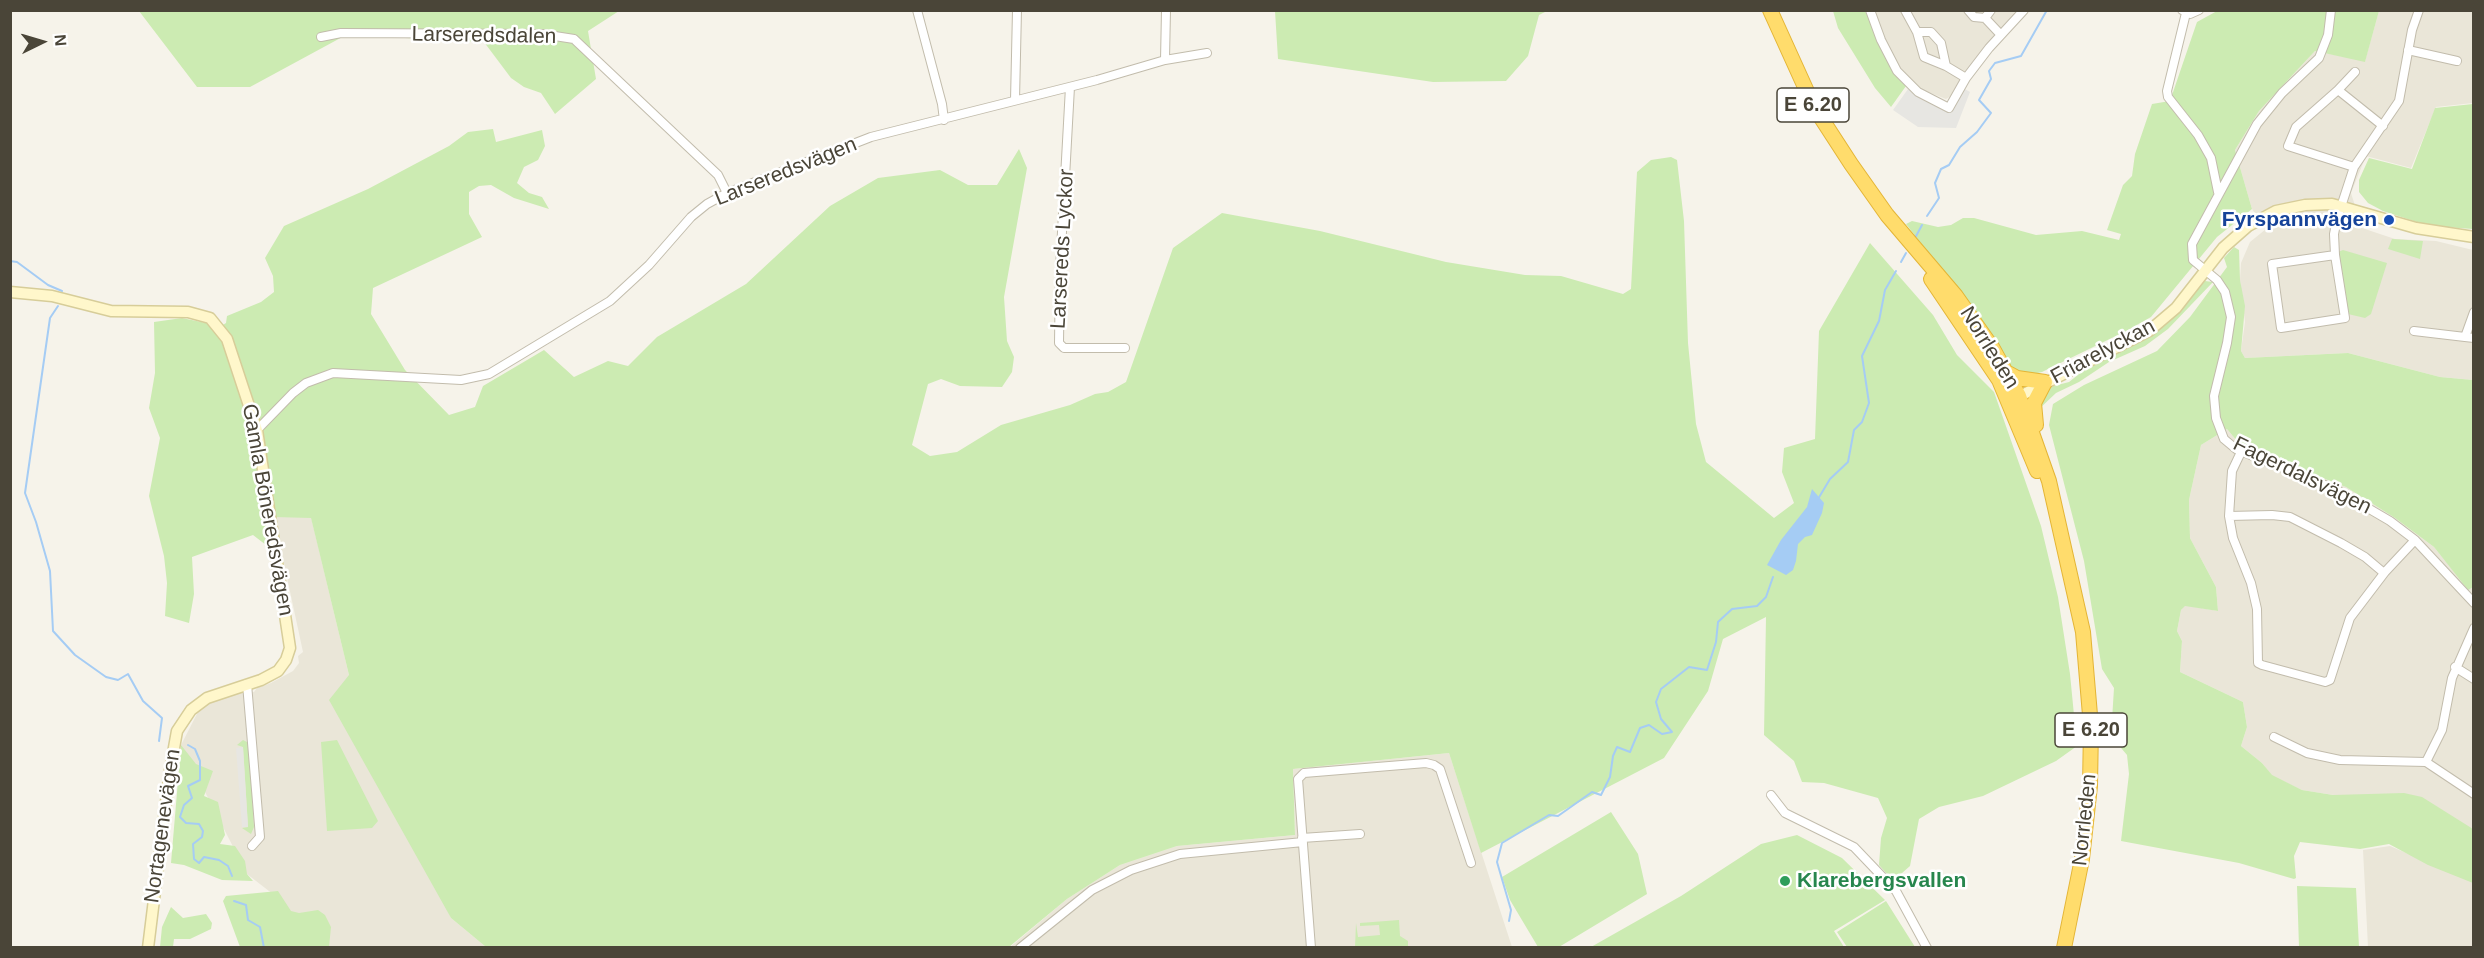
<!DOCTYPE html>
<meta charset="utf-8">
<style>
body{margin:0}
#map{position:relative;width:2484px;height:958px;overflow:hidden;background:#f6f3ea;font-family:Helvetica,sans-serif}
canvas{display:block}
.frame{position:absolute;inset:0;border:12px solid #4a4538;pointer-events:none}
.north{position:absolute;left:12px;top:12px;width:60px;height:60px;-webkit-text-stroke:4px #fff;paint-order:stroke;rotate:85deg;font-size:16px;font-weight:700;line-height:24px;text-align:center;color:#4a4538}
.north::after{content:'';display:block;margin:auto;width:21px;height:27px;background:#4a4538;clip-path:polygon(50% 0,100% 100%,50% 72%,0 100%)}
</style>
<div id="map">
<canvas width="2484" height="958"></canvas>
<div class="frame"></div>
<div class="north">N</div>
</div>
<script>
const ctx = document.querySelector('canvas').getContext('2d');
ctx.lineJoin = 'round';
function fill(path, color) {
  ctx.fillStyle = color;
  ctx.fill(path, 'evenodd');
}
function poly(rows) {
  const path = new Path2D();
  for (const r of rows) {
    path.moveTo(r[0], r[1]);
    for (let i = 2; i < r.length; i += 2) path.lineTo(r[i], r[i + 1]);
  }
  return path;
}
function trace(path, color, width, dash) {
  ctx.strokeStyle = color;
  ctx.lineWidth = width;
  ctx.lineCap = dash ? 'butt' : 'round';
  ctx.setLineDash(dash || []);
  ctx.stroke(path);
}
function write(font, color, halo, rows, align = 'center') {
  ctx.font = font + ' Helvetica,sans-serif';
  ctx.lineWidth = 5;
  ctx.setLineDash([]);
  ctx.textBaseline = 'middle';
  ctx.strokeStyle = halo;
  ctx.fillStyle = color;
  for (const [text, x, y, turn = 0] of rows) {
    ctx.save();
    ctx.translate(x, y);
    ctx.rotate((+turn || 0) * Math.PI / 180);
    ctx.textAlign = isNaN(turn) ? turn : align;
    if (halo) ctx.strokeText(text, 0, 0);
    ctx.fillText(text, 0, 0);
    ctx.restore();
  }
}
fill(poly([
 [1873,11,2018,11,1968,69,1951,96,1946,99,1913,86,1900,72],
 [2379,11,2473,11,2473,103,2436,107,2411,168,2366,156,2351,193,2362,228,2395,239,2436,241,2473,250,2473,380,2440,377,2348,353,2245,358,2241,351,2245,322,2240,280,2241,263,2250,242,2266,229,2252,209,2235,150,2259,111,2315,51,2365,61],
 [2227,429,2242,447,2346,487,2395,518,2434,547,2468,589,2473,587,2473,829,2364,795,2333,795,2302,790,2272,776,2262,763,2241,746,2247,727,2243,702,2180,672,2182,641,2177,631,2181,610,2185,605,2218,611,2216,587,2190,538,2189,500,2201,445],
 [274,517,311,517,349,675,451,918,486,947,324,947,290,922,278,898,247,874,181,745,199,710,217,699,240,691,244,694,254,692,257,688,271,683,293,671,299,663,298,656,303,652],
 [1449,753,1512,947,1009,948,1067,899,1120,865,1177,846,1295,835,1293,769],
 [2390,846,2473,882,2473,947,2368,947,2363,850]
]), '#eae6d8');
fill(poly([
 [139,11,619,11,588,31,596,79,555,114,541,93,524,87,511,78,484,42,346,35,250,87,197,87],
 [1275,11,1275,10,1547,11,1539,15,1528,56,1506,81,1433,82,1278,59],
 [1833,11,1865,11,1895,74,1906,86,1891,107,1875,88,1838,28],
 [2217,11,2379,11,2365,62,2315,51,2259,111,2235,150,2252,209,2217,237,2151,317,2126,331,2042,372,2024,376,2011,371,1957,290,1906,224,1912,221,1938,227,1951,225,1963,218,1974,218,2036,235,2082,231,2119,240,2121,234,2107,230,2123,185,2132,176,2135,154,2152,104,2170,101,2197,22],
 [2473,104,2473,229,2429,226,2383,211,2368,203,2359,192,2359,180,2369,158,2412,169,2435,108],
 [493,129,496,142,542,130,545,146,538,160,524,167,517,183,529,193,542,197,549,209,514,198,491,185,479,186,469,192,469,214,482,237,373,288,371,314,405,370,449,415,475,407,483,386,544,350,574,377,608,361,628,366,657,337,746,284,830,206,878,178,940,170,968,185,997,185,1019,149,1027,168,1004,297,1007,341,1014,357,1012,372,1002,387,960,386,941,379,928,384,912,445,930,456,957,452,1001,425,1070,405,1095,394,1108,392,1126,382,1173,248,1222,213,1320,231,1446,262,1525,275,1561,276,1623,294,1631,289,1637,172,1651,160,1671,157,1677,160,1684,221,1688,343,1696,424,1706,462,1774,518,1794,503,1782,472,1784,448,1815,439,1819,331,1870,243,1933,315,1957,355,1994,392,2041,526,2058,597,2070,674,2077,746,2056,761,1983,796,1939,807,1919,819,1910,866,1893,881,1879,865,1881,838,1887,818,1878,798,1824,783,1802,782,1794,761,1764,735,1766,617,1723,639,1708,691,1664,758,1481,853,1449,753,1293,769,1295,835,1177,846,1120,865,1067,899,1009,947,486,947,451,918,329,700,349,675,311,518,274,517,266,545,253,535,192,557,194,594,189,623,165,616,167,583,164,556,149,496,160,438,149,408,155,373,154,322,182,318,206,323,215,330,226,323,227,316,261,302,274,292,273,276,265,258,284,226,368,189,449,146,468,132],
 [2392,239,2423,241,2420,259,2388,249],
 [2234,247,2239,250,2240,280,2245,306,2241,351,2245,358,2348,353,2440,377,2473,380,2473,587,2468,590,2434,547,2395,518,2346,487,2242,447,2227,429,2201,445,2189,500,2190,538,2216,587,2218,611,2185,606,2181,610,2177,631,2182,641,2180,672,2243,702,2247,727,2241,746,2262,763,2272,775,2302,790,2333,795,2404,793,2422,797,2473,829,2473,883,2428,865,2389,844,2360,849,2300,842,2294,856,2296,878,2294,879,2239,863,2121,841,2129,774,2127,755,2111,736,2114,688,2102,669,2084,561,2049,425,2053,404,2084,385,2157,351,2190,317,2227,267,2224,258],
 [2343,250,2387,263,2371,314,2365,318,2348,314,2338,252],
 [2205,281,2213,282,2168,329,2145,346,2109,362,2079,382,2056,393,2037,411,2038,404,2050,387,2069,382,2088,367,2146,338],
 [243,740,249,743,254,827,251,834,242,828,248,827,243,747,237,745],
 [337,740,378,821,372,828,327,831,321,742],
 [181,745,196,764,213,771,204,796,218,802,225,835,220,844,235,846,245,861,247,874,253,881,222,880,184,865,171,863],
 [1611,812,1638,854,1647,894,1559,947,1538,947,1510,900,1502,877],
 [1797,835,1842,858,1885,900,1834,931,1844,947,1591,947,1681,896,1761,844],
 [2297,886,2356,888,2359,947,2299,947],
 [278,891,291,911,299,913,318,910,325,915,331,927,329,947,240,947,223,901,226,896],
 [1886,901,1915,947,1847,947,1837,932],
 [171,907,183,918,206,914,212,923,211,929,190,939,174,939,173,947,160,947,162,927],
 [1399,920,1400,936,1408,941,1408,947,1355,947,1356,923,1358,937,1380,935,1379,925,1360,926,1360,923]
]), '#ccebb2');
fill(poly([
 [1963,88,1970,92,1956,128,1918,127,1893,110,1908,89,1950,111],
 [243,747,248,827,242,827,236,748]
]), '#e7e6e2');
fill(poly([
 [1812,489,1824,503,1822,513,1812,535,1805,537,1798,544,1796,561,1793,570,1786,575,1767,565,1781,540,1807,507]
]), '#a5ccf4');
trace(poly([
 [1927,216,1939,198,1935,183,1941,169,1949,165,1960,147,1977,132,1991,113,1979,100,1991,79,1989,71,1995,63,2021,56,2047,10],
 [1915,238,1922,225],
 [10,261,17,262,48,285,62,291],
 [1901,262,1906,253],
 [58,306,50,318,25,493,36,522,50,571,53,631,75,655,106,677,118,680,128,674,143,701,162,718,159,741],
 [1818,499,1830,479,1848,462,1854,430,1862,422,1869,403,1862,356,1879,321,1885,290,1896,271],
 [188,745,195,749,200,761,200,780,188,786,192,798,184,805,180,817,186,823,199,824,203,831,202,837,193,844,194,859,199,863,204,857,219,860,228,866,232,876],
 [234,901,246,905,248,920,260,927,264,948],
 [1509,921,1511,910,1497,862,1502,843,1549,815,1558,816,1592,792,1601,795,1610,777,1613,756,1617,747,1630,752,1640,728,1649,725,1662,734,1672,732,1661,719,1656,702,1661,689,1689,667,1707,670,1716,642,1718,622,1732,609,1757,606,1766,597,1773,577]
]), '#a5ccf4', 2);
const street = poly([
 [917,10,942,104,944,120],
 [1870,10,1881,40,1897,71,1918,92,1949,108,1966,78,1989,48,2024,10],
 [1905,10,1917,32,1931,32,1941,43,1946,66,1966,78],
 [1968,10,1974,17,1985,18,2001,35],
 [2182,10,2190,14,2199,10],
 [2331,10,2328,35,2319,58,2282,93,2257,124,2192,244,2193,260,2217,280,2225,292,2231,317,2227,343,2214,396,2216,418,2224,439,2236,449,2337,490,2390,521,2415,540,2474,603],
 [2186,13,2167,91,2168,97,2198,135,2211,158,2218,192],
 [1985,18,1991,10],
 [1917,32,1924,57,1946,66],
 [321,37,341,33,542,34,574,39,718,175,727,193],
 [2408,50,2457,61],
 [1165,60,1166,10],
 [1070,87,1060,268,1059,343,1064,348,1125,348],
 [2338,90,2355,72],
 [1015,100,1017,10],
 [2354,167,2288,146,2296,127,2338,90,2383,126],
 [2335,255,2272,264,2281,328,2345,318,2335,255,2334,234,2337,219,2354,167,2399,101,2412,30,2419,10],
 [2474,312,2465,337,2474,338],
 [2414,331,2465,337],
 [257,430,293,393,306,383,333,373,461,380,489,374,610,301,649,265,691,217,707,204,727,193,871,137,1097,80,1165,60,1207,53],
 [2241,452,2232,471,2229,516,2233,538,2251,583,2257,609,2258,663,2262,665,2325,682,2330,680,2350,618,2385,572,2415,540],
 [2229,516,2272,515,2290,517,2341,543,2365,557,2384,573],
 [2455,667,2474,679],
 [247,684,260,837,252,846],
 [2274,737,2307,753,2340,760,2426,762,2474,794],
 [2426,762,2442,730,2452,678,2474,628],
 [1771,795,1785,813,1854,847,1896,891,1927,948],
 [1302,838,1360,834],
 [1020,948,1092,890,1131,870,1180,854,1303,842],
 [1311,948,1298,779,1304,773,1426,763,1434,765,1440,769,1471,863]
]);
const secondary = poly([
 [10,292,52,296,111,311,188,312,210,318,227,339,257,430,290,648,286,660,278,671,261,680,207,698,191,710,177,731,170,770,148,948],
 [2014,399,2149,331,2176,308,2223,248,2248,226,2276,211,2305,205,2332,204,2416,228,2474,237]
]);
const highway = poly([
 [1770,10,1814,107,1851,164,1887,215,1956,296,1992,347,2019,396,2049,481,2083,632,2091,727,2090,786,2082,859,2064,948],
 [1931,279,1999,380,2037,471],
 [2006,372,2017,378,2045,382,2034,403,2036,425]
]);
trace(street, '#c2bcac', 10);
trace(secondary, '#d7cd99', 13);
trace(highway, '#e4b536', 16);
trace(street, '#fff', 8);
trace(secondary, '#fff7cb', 10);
trace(highway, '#ffdc6c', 14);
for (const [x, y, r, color] of [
 [2389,220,6,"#1a4fb4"],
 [1785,881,6,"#2e9e5b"]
]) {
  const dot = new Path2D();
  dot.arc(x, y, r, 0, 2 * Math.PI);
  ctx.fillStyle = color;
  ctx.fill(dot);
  trace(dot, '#fff', 2);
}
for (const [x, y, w] of [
 [1813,105,72],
 [2091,730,72]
]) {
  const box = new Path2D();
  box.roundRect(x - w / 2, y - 17, w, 34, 4.5);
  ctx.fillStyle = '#fff';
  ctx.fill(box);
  trace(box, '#4a4538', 1.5);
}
write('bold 20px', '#4a4538', null, [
 ["E 6.20",1813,105],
 ["E 6.20",2091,730]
]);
write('21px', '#4a4538', '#fff', [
 ["Larseredsdalen",484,36,1],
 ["Larseredsvägen",786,172,-22],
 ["Larsereds Lyckor",1063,249,-87],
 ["Norrleden",1989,348,58],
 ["Friarelyckan",2103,352,-28],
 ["Fagerdalsvägen",2302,476,26],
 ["Gamla Böneredsvägen",267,510,80],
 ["Norrleden",2085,820,-84],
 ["Nortagenevägen",163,826,-82]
]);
write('bold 21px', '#164399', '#fff', [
 ["Fyrspannvägen",2377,220]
], 'right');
write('bold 21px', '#27864d', '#fff', [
 ["Klarebergsvallen",1797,881]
], 'left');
</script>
